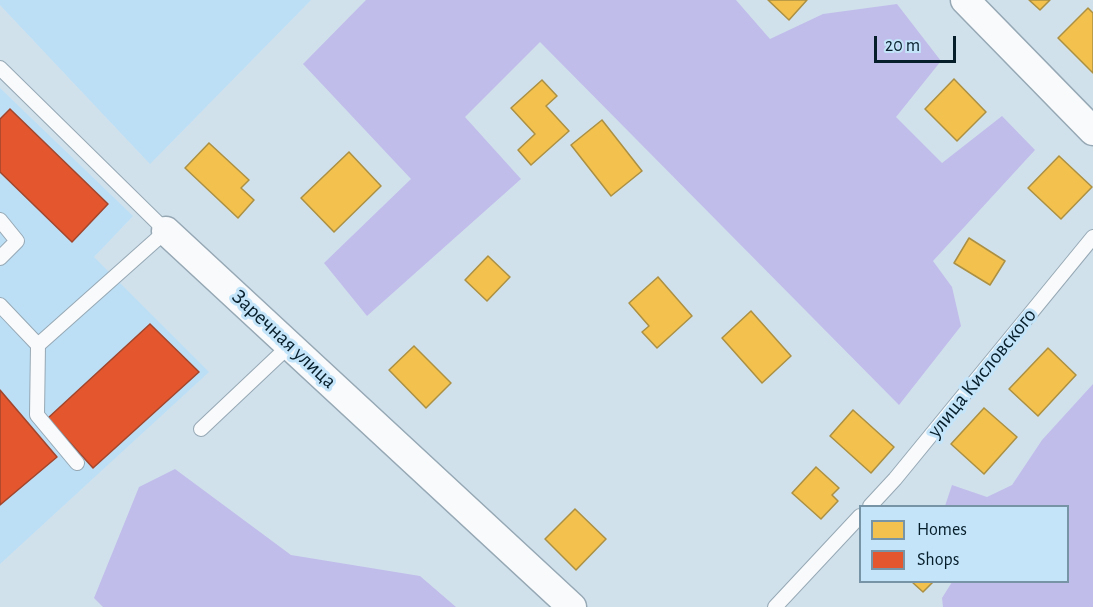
<!DOCTYPE html>
<meta charset="utf-8">
<style>
body{margin:0}
#map{position:relative;width:1093px;height:607px;overflow:hidden;background:#d0e1ec;font-family:"Alegreya Sans",sans-serif}
canvas{display:block}
.legend{position:absolute;left:859px;top:505px;width:210px;height:78px;box-sizing:border-box;background:#c3e4f9;border:2px solid #7794a6;margin:0;padding:8px 10px;list-style:none;font-size:18px;color:#061d2a}
.legend li{display:flex;align-items:center;gap:12px;height:30px}
.legend b{width:30px;border:2px solid #7794a6}
.scale{position:absolute;left:874px;top:36px;width:82px;height:27px;box-sizing:border-box;border:3px solid #061d2a;border-top:0;padding-left:8px;font-size:18px;line-height:21px;white-space:nowrap;color:#061d2a;-webkit-text-stroke:4px #c3e4f9;paint-order:stroke}
</style>
<div id="map">
<canvas width="1093" height="607"></canvas>
<ul class="legend">
<li><b style="height:16px;background:#f2c14e"></b>Homes</li>
<li><b style="height:16px;background:#e4572e"></b>Shops</li>
</ul>
<div class="scale">20 m</div>
</div>
<script>
const ctx = document.querySelector('canvas').getContext('2d');
ctx.lineJoin = 'round';
function fill(path, color) {
  ctx.fillStyle = color;
  ctx.fill(path, 'evenodd');
}
function poly(rows) {
  const path = new Path2D();
  for (const r of rows) {
    path.moveTo(r[0], r[1]);
    for (let i = 2; i < r.length; i += 2) path.lineTo(r[i], r[i + 1]);
  }
  return path;
}
function trace(path, color, width, dash) {
  ctx.strokeStyle = color;
  ctx.lineWidth = width;
  ctx.lineCap = dash ? 'butt' : 'round';
  ctx.setLineDash(dash || []);
  ctx.stroke(path);
}
function write(font, color, halo, rows, align = 'center') {
  ctx.font = font + ' "Alegreya Sans",sans-serif';
  ctx.lineWidth = 6;
  ctx.setLineDash([]);
  ctx.textBaseline = 'middle';
  ctx.strokeStyle = halo;
  ctx.fillStyle = color;
  for (const [text, x, y, turn = 0] of rows) {
    ctx.save();
    ctx.translate(x, y);
    ctx.rotate((+turn || 0) * Math.PI / 180);
    ctx.textAlign = isNaN(turn) ? turn : align;
    if (halo) ctx.strokeText(text, 0, 0);
    ctx.fillText(text, 0, 0);
    ctx.restore();
  }
}
fill(poly([
 [0,0,311,0,150,164,0,5],
 [0,88,133,216,94,257,209,372,0,564]
]), '#bcdff6');
fill(poly([
 [366,0,736,0,770,39,823,14,897,4,941,61,896,117,942,163,1002,116,1035,150,933,261,952,287,961,326,899,405,540,42,465,117,521,179,367,316,324,263,411,179,303,64],
 [1093,384,1093,607,943,607,942,598,952,582,1068,582,1068,506,945,506,952,485,987,497,1012,485,1042,440],
 [175,469,291,555,420,576,456,607,103,607,94,598,139,487]
]), '#c1bdea');
const homes = poly([
 [768,0,807,0,789,20,768,0],
 [1029,0,1050,0,1040,10,1029,0],
 [1088,8,1093,13,1093,73,1058,38,1088,8],
 [954,79,986,112,957,141,925,109,954,79],
 [542,80,557,96,546,106,569,131,531,165,518,150,535,134,511,108,542,80],
 [602,120,642,171,611,196,571,145,602,120],
 [209,143,249,180,241,188,254,200,238,218,185,168,209,143],
 [349,152,381,186,334,232,301,198,349,152],
 [1059,156,1092,187,1061,219,1028,188,1059,156],
 [969,238,1005,261,990,285,954,263,969,238],
 [488,256,510,277,487,301,465,280,488,256],
 [658,277,692,316,657,348,642,332,649,326,629,303,658,277],
 [751,311,791,356,762,383,722,338,751,311],
 [414,346,451,383,426,408,389,370,414,346],
 [1048,348,1076,375,1038,416,1009,389,1048,348],
 [984,408,1017,437,984,474,951,444,984,408],
 [853,410,894,447,871,473,830,436,853,410],
 [816,467,839,488,832,495,838,501,821,519,792,493,816,467],
 [575,509,606,539,576,570,545,539,575,509],
 [912,582,933,582,923,592,912,582]
]);
fill(homes, '#f2c14e');
trace(homes, '#ab9043', 1.5);
const shops = poly([
 [10,109,108,204,72,242,0,172,0,119,10,109],
 [150,324,199,372,93,468,48,418,150,324],
 [0,390,57,457,0,505,0,390]
]);
fill(shops, '#e4572e');
trace(shops, '#a1462d', 1.5);
const service = poly([
 [0,68,166,231,38,345,0,305],
 [0,220,17,241,0,258],
 [38,345,37,415,77,463],
 [201,429,291,344],
 [870,506,895,479,1093,237],
 [775,607,860,516]
]);
const minor = poly([
 [965,0,1093,131],
 [166,231,572,607]
]);
trace(service, '#96a8b4', 16);
trace(minor, '#96a8b4', 31);
trace(service, '#f8fafc', 14);
trace(minor, '#f8fafc', 28);
write('21px', '#061d2a', '#c3e4f9', [
 ["Заречная улица",284,339,43],
 ["улица Кисловского",982,373,-51]
]);
</script>
